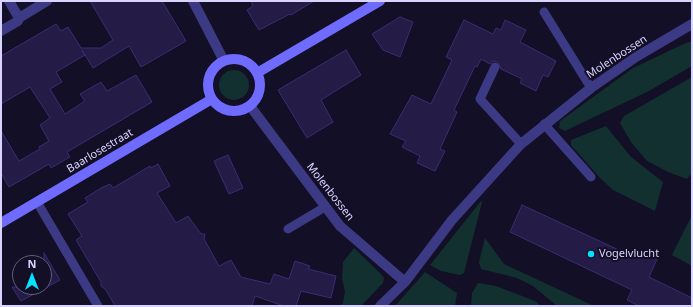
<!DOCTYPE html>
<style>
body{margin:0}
#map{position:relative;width:693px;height:307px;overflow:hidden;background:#130f26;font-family:"Noto Sans",sans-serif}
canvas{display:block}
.frame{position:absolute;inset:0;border:2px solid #d9d4ff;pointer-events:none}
.north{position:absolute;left:12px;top:255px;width:40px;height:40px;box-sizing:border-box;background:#130f26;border:1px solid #625e7d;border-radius:50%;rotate:0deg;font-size:11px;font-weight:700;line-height:16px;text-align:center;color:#d9d4ff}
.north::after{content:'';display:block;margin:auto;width:14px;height:18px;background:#00e5ff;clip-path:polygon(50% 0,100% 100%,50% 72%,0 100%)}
</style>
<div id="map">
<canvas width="693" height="307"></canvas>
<div class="frame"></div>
<div class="north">N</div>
</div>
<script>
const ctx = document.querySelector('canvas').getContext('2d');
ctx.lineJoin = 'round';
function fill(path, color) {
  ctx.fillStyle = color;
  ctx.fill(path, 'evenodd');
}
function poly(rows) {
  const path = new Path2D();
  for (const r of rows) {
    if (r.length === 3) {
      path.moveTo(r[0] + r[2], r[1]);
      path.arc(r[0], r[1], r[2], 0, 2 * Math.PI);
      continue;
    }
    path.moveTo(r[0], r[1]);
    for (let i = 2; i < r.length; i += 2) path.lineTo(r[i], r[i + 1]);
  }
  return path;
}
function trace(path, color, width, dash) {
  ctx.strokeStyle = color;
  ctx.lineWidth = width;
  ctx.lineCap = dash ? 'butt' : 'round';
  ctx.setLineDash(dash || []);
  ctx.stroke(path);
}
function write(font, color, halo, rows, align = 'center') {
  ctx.font = font + ' "Noto Sans",sans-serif';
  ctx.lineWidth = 4;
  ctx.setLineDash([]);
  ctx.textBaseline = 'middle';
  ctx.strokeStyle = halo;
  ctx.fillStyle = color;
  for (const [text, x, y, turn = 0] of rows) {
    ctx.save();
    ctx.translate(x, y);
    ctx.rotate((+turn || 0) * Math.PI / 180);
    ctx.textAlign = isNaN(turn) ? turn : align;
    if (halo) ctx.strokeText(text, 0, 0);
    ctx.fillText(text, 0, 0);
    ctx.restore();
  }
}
fill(poly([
 [688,42,692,42,692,66,647,92,573,127,565,131,559,128,560,121,633,68],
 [234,85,15],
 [692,77,692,173,687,179,668,172,647,161,631,142,620,123,624,116],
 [606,126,631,157,663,182,655,211,613,190,600,178,571,145,571,140],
 [481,201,482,202,464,273,460,275,441,271,430,265],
 [692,215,692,266,672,255],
 [485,238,504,264,594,306,557,306,533,286,517,278,481,269,479,262],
 [354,248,380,273,384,278,383,283,361,306,340,306,343,303,345,291,342,279,343,262],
 [425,272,457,293,455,306,395,306],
 [478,283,496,286,535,301,541,306,471,306,472,293]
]), '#12302f');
const building = poly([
 [90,1,162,1,186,41,141,67,129,46,93,68,82,50,85,55,56,72,62,82,50,89,65,114,85,101,80,94,101,82,107,91,136,75,152,102,67,152,70,157,51,168,49,164,9,187,1,173,1,131,19,161,40,149,39,147,49,141,40,125,50,118,30,87,1,104,1,56,56,24,61,31,68,27,81,48,101,48,113,40,90,1],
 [251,1,314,1,291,15,290,14,259,30,247,10,253,6,251,1],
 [400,17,413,22,400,57,383,50,372,34,400,17],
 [464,20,493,34,496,28,501,30,505,20,526,30,520,42,556,61,548,77,543,75,536,91,520,83,522,79,501,69,498,62,494,61,490,64,481,59,477,67,475,66,454,110,457,112,440,149,445,151,435,171,417,163,420,156,402,147,406,141,390,134,412,95,431,104,452,60,446,57,464,20],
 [346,50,361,75,321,100,333,122,307,138,278,90,346,50],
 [228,155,243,188,229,194,214,161,228,155],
 [158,164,170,186,157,193,176,223,188,216,201,234,205,234,204,239,219,266,231,260,241,277,270,284,274,274,289,279,295,261,310,266,308,269,336,276,331,298,301,291,296,306,284,306,255,296,252,306,115,306,106,290,101,286,101,282,76,240,82,236,68,214,88,202,85,198,103,187,110,184,113,188,150,166,151,168,158,164],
 [522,205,636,258,639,250,657,259,649,277,692,298,692,306,639,306,627,300,632,290,510,232,522,205],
 [44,253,60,280,21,301,12,287,44,287,44,253]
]);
fill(building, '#241b47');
trace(building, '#3b2d73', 1);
trace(poly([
 [544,12,591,88],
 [495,67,480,99,521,144],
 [544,124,591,177],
 [37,202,98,306],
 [288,229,325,207]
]), '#3d3a85', 9);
trace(poly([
 [193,1,224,61],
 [19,18,47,1],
 [1,31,18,21,19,18,9,1],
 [250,106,340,226,405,282],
 [380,306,405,282,452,220,521,144,591,88,636,57,692,24]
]), '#3d3a85', 10);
trace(poly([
 [234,85,26],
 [257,73,380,1],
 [1,223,212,99]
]), '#6f6bff', 10);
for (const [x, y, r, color] of [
 [591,254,4,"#00e5ff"]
]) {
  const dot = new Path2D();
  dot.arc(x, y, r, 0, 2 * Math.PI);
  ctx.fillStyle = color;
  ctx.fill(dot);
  trace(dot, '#130f26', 1.5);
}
write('11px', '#d9d4ff', '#130f26', [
 ["Molenbossen",617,57,-33],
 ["Baarlosestraat",100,151,-31],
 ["Molenbossen",330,192,52]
]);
write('11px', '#d9d4ff', '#130f26', [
 ["Vogelvlucht",599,254]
], 'left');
</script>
